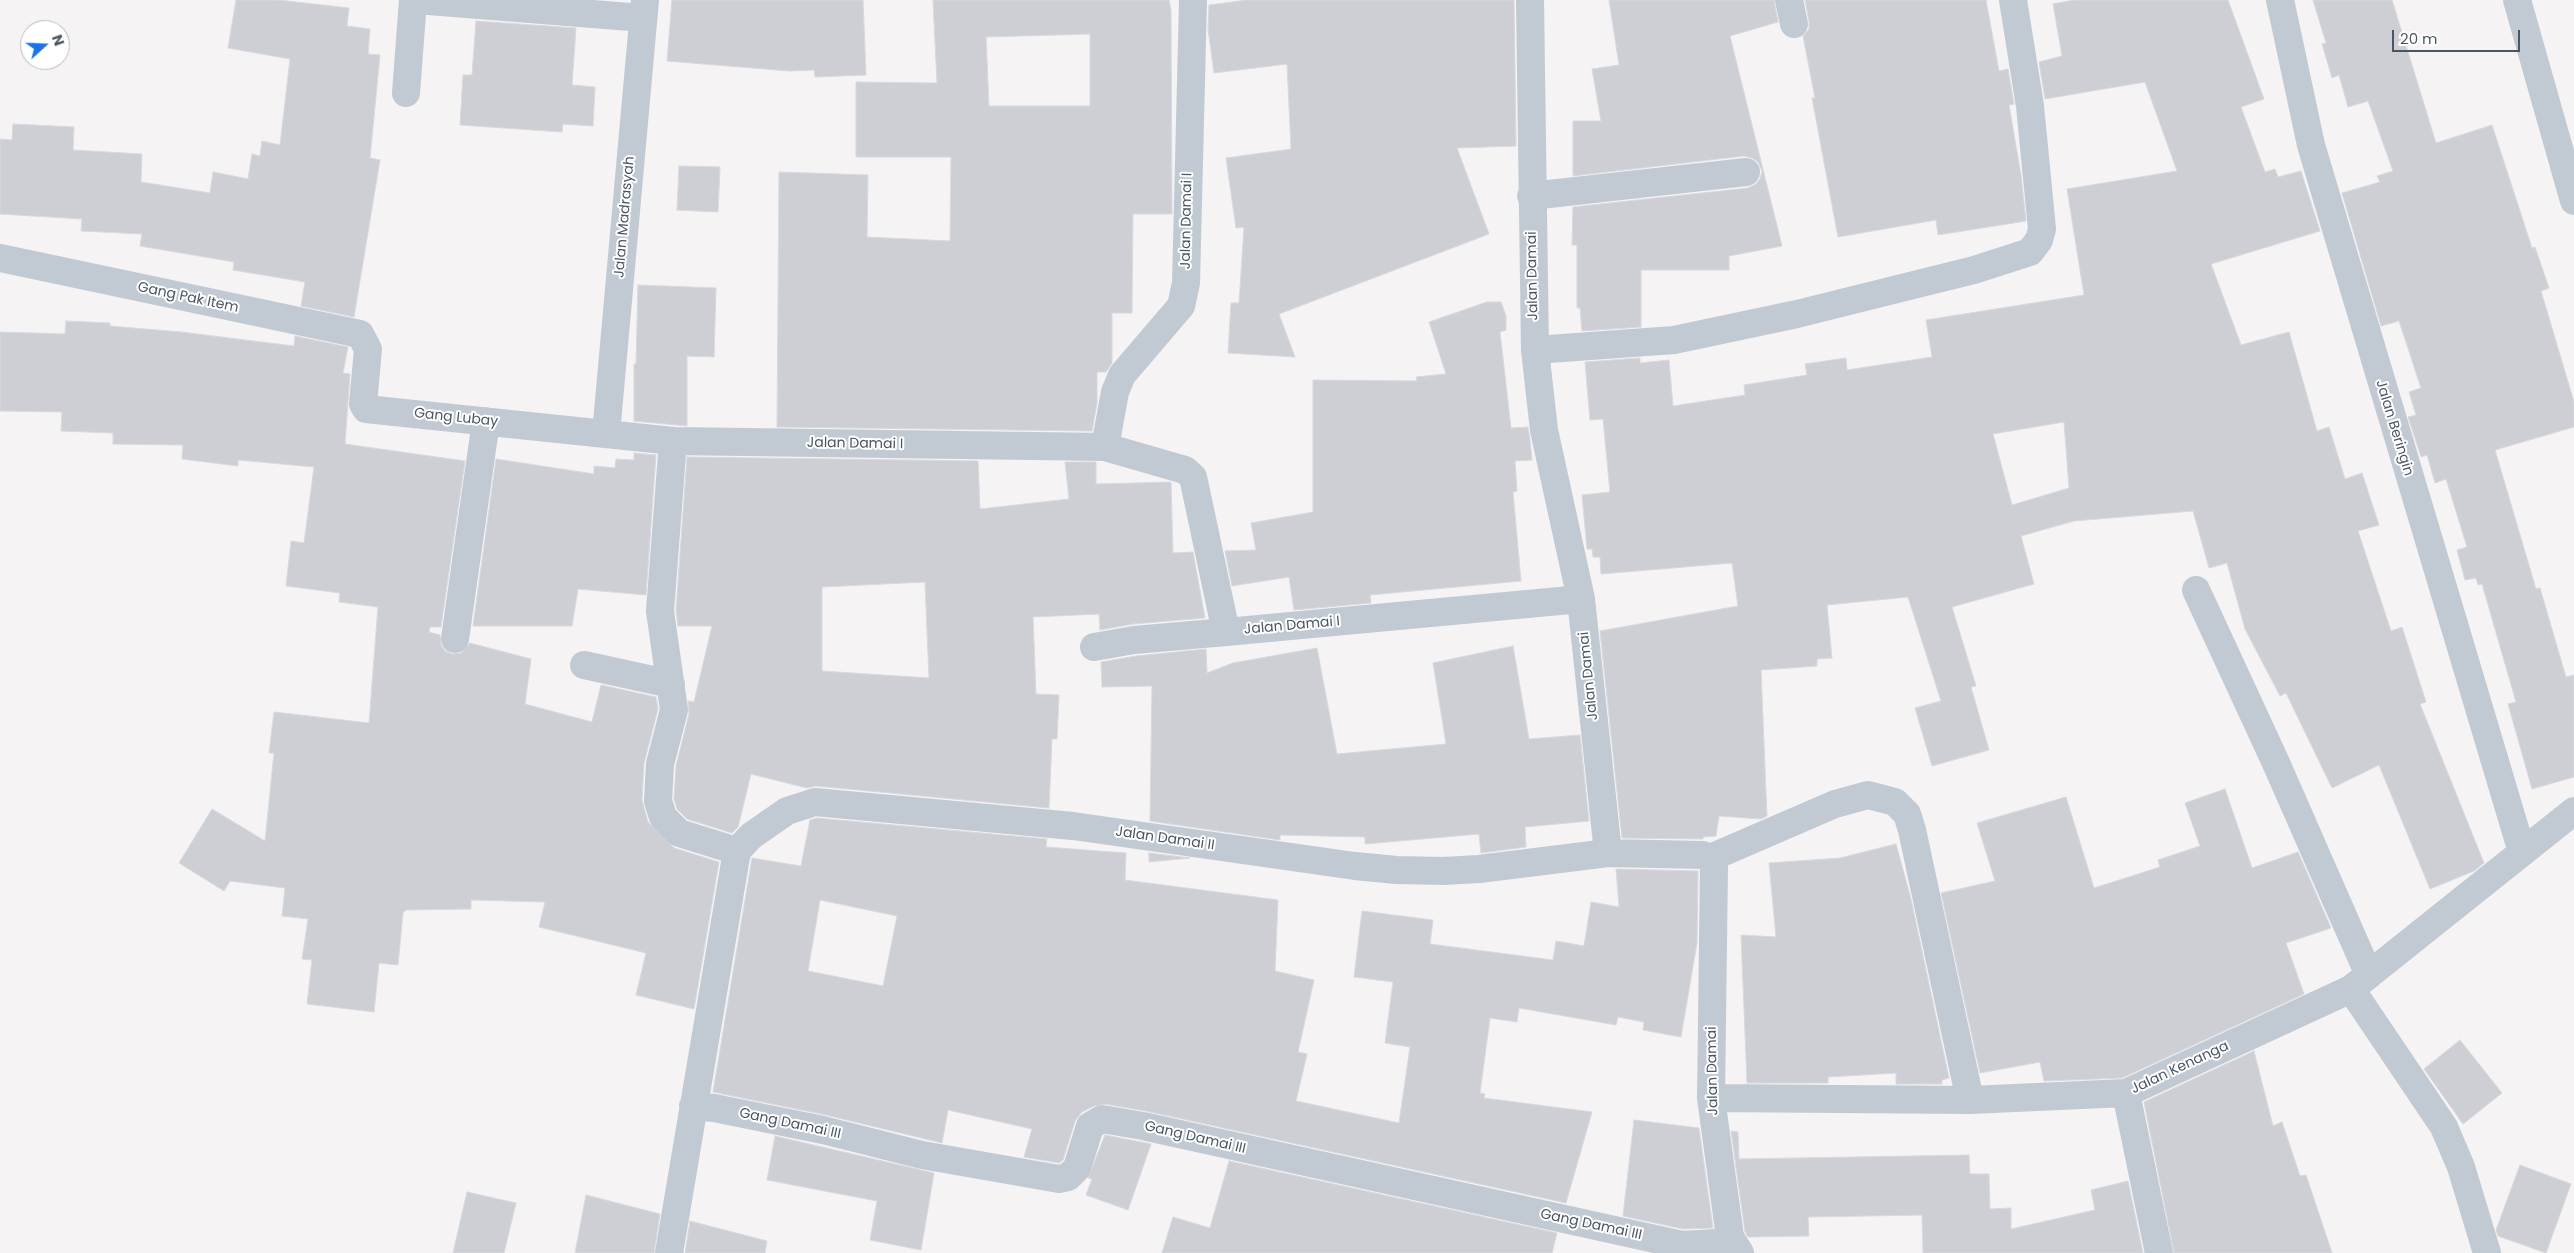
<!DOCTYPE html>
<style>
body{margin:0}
#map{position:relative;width:2574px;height:1253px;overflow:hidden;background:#f5f3f3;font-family:Poppins,sans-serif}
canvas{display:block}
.north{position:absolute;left:20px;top:20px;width:50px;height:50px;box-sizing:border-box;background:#fff;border:1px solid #b7bbc0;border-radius:50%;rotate:70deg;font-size:14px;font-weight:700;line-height:20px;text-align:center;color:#4a5661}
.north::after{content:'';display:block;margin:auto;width:18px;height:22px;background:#1a73e8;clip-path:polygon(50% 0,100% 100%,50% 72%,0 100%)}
.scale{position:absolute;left:2392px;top:30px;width:128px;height:22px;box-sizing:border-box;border:2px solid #4a5661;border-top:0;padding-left:6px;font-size:15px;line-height:18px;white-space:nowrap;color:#4a5661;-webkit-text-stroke:4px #fff;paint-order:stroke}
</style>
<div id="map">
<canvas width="2574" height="1253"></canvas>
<div class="north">N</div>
<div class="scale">20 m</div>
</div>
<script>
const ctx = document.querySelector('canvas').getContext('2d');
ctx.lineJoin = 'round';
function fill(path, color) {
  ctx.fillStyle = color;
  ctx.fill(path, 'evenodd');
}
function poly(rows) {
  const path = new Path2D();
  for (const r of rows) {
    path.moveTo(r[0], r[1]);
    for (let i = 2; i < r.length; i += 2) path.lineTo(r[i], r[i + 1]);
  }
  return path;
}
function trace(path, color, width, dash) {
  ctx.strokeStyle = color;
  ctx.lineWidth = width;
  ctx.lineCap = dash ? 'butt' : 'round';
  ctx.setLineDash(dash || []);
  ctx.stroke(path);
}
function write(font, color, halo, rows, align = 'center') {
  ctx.font = font + ' Poppins,sans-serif';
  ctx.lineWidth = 4;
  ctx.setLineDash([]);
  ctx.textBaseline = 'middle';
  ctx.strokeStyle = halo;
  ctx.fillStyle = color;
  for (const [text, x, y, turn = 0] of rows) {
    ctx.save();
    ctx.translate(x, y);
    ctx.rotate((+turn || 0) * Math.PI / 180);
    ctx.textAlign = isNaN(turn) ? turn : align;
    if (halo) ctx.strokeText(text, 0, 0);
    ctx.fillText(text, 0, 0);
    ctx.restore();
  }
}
const building = poly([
 [236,0,278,0,349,8,347,26,370,29,368,54,380,55,370,158,380,160,354,317,301,306,305,282,233,270,234,262,140,246,142,234,81,231,82,219,0,214,0,139,12,140,13,124,74,127,73,150,142,154,141,182,210,193,213,172,248,179,252,154,260,156,262,141,280,145,290,59,228,48,236,0],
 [672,0,863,0,866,75,815,77,814,70,789,71,667,61,672,0],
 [933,0,1169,0,1171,10,1172,214,1133,214,1132,313,1112,313,1112,363,1106,372,1097,372,1097,403,1092,431,777,427,779,172,868,175,867,237,950,241,951,157,856,157,856,82,937,83,933,0],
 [1090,34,1090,106,989,106,986,37,1090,34],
 [1247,0,1514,0,1516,146,1457,148,1489,234,1279,314,1295,357,1228,353,1231,303,1239,303,1244,227,1236,228,1226,158,1291,149,1287,64,1214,73,1208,29,1209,5,1247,0],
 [1609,0,1774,0,1778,22,1730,36,1782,246,1729,256,1729,270,1641,270,1641,327,1582,331,1580,308,1577,308,1577,245,1572,245,1573,207,1748,188,1756,184,1760,179,1762,171,1758,162,1752,158,1744,156,1573,176,1573,121,1601,121,1592,69,1619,65,1609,0],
 [1805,0,1986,0,1999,71,2008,69,2014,104,2009,105,2021,175,2026,221,1938,235,1936,220,1838,237,1812,98,1815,98,1803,36,1809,29,1809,21,1805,0],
 [2074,0,2228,0,2264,99,2241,107,2265,172,2275,169,2278,177,2301,171,2320,231,2211,264,2241,345,2289,332,2317,431,2329,427,2345,479,2362,473,2379,525,2358,531,2391,631,2402,627,2426,702,2420,704,2484,863,2474,871,2430,889,2379,765,2332,788,2286,693,2280,696,2245,629,2227,563,2209,568,2193,511,2074,521,2021,536,2034,584,1952,607,1976,686,1971,687,1989,750,1932,766,1915,708,1941,701,1908,597,1827,605,1832,658,1817,659,1817,666,1761,670,1767,816,1761,819,1719,816,1716,836,1703,837,1703,839,1622,838,1600,631,1738,606,1732,563,1601,574,1600,557,1593,557,1592,549,1587,549,1582,495,1610,492,1603,419,1590,420,1585,362,1640,358,1640,363,1669,360,1673,406,1745,395,1744,385,1807,375,1805,364,1846,358,1847,370,1932,357,1926,320,2084,295,2067,189,2177,171,2145,82,2045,99,2039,62,2062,56,2053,4,2074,0],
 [2064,422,2069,488,2012,505,1993,434,2064,422],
 [2313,0,2392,0,2436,143,2492,125,2532,248,2535,247,2549,288,2541,291,2574,402,2574,427,2495,450,2536,589,2540,588,2566,677,2574,675,2574,777,2532,789,2508,704,2516,702,2482,584,2478,585,2476,578,2465,580,2457,550,2467,547,2446,479,2435,483,2427,455,2421,457,2408,417,2416,415,2409,392,2421,388,2399,321,2381,326,2342,193,2380,182,2377,176,2393,171,2368,101,2348,107,2339,75,2332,78,2322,44,2326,43,2313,0],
 [476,21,576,28,572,85,595,87,593,126,563,124,562,132,460,125,463,75,472,75,476,21],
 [679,166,720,167,718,212,677,210,679,166],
 [638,285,716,288,714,357,687,356,687,426,634,421,634,364,636,364,638,285],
 [1487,302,1501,302,1506,316,1506,330,1500,332,1511,428,1528,427,1530,440,1532,460,1515,461,1517,491,1513,492,1521,581,1370,595,1371,603,1294,610,1289,577,1232,586,1225,551,1256,550,1251,523,1313,512,1313,380,1417,381,1416,377,1446,374,1429,322,1487,302],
 [66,321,110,323,110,326,181,332,294,346,295,336,348,347,343,373,350,374,345,444,465,461,441,627,430,627,429,632,440,635,441,645,445,651,452,654,461,653,470,643,531,659,525,704,592,722,601,685,656,697,658,709,644,763,642,800,648,822,674,848,719,862,694,1009,636,995,646,953,539,927,545,902,471,900,471,909,406,910,403,913,398,965,379,963,374,1012,307,1004,312,960,302,959,308,919,282,916,285,888,230,881,224,891,179,863,212,809,265,841,274,753,269,753,274,712,369,723,378,607,339,602,340,593,286,586,291,541,304,543,314,467,238,460,238,466,182,459,183,445,113,444,113,433,61,431,62,412,0,411,0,332,65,334,66,321],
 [634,453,656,455,646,595,578,589,572,626,473,626,496,459,594,474,594,466,615,468,616,459,634,460,634,453],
 [687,457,978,461,980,509,1069,499,1065,462,1096,462,1096,484,1171,482,1173,553,1193,552,1205,618,1133,624,1100,630,1099,614,1033,617,1036,694,1059,695,1057,739,1052,739,1049,808,816,786,807,788,751,774,738,827,732,833,687,819,677,809,674,799,676,766,689,714,688,701,694,702,712,626,678,626,676,610,687,457],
 [925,582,929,678,822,671,822,587,925,582],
 [1513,646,1529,739,1580,735,1589,821,1525,827,1526,847,1481,853,1479,834,1365,844,1365,837,1280,835,1280,840,1150,821,1152,686,1102,687,1101,662,1136,656,1206,649,1207,673,1233,663,1317,648,1337,754,1446,744,1433,663,1513,646],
 [2225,789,2252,868,2298,852,2331,928,2286,943,2304,994,2122,1078,2044,1081,2040,1062,1980,1073,1941,893,1995,881,1977,823,2066,797,2094,888,2160,867,2158,860,2200,846,2185,803,2225,789],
 [817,818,1047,839,1046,847,1126,853,1125,880,1278,900,1275,971,1314,980,1298,1052,1307,1054,1296,1101,1399,1123,1410,1047,1385,1043,1393,982,1354,977,1362,911,1433,920,1430,944,1553,960,1556,941,1584,946,1591,902,1619,907,1616,869,1698,871,1697,943,1681,1037,1643,1030,1644,1022,1618,1017,1616,1025,1519,1008,1517,1022,1490,1018,1480,1093,1485,1094,1484,1098,1592,1112,1566,1203,1146,1111,1105,1104,1094,1106,1082,1112,1075,1121,1063,1160,1059,1163,1024,1157,1032,1129,948,1110,942,1143,826,1115,713,1092,752,858,801,866,810,820,817,818],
 [820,900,897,916,883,986,808,971,820,900],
 [1896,844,1911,899,1949,1078,1942,1080,1942,1084,1896,1084,1896,1073,1828,1077,1828,1083,1747,1083,1741,935,1776,937,1769,863,1840,858,1896,844],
 [1149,853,1190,858,1149,862,1149,853],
 [2460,1040,2502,1093,2463,1124,2424,1069,2460,1040],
 [2254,1051,2273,1126,2282,1122,2300,1176,2306,1175,2332,1253,2174,1253,2144,1102,2254,1051],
 [1634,1120,1699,1128,1713,1228,1683,1229,1623,1216,1634,1120],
 [1731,1131,1738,1132,1739,1159,1969,1155,1970,1174,1989,1174,1990,1209,2011,1208,2011,1229,2095,1210,2091,1190,2128,1181,2143,1253,1923,1253,1922,1215,1808,1217,1809,1236,1748,1237,1745,1232,1731,1131],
 [1105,1135,1151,1144,1128,1210,1086,1195,1092,1179,1088,1178,1105,1135],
 [775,1136,934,1173,921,1250,870,1240,877,1201,767,1180,775,1136],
 [1229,1161,1557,1233,1552,1253,1162,1253,1173,1217,1210,1228,1229,1161],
 [2520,1165,2571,1184,2546,1253,2498,1236,2496,1230,2520,1165],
 [467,1192,516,1203,504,1253,453,1253,467,1192],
 [586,1195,660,1214,654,1253,575,1253,586,1195],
 [690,1221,767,1241,765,1253,685,1253,690,1221]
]);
fill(building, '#cdcfd5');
trace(building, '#d7d9de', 1);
trace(poly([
 [416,0,643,18],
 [1530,0,1535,350,1544,430,1581,599,1608,853,1703,855,1710,858,1714,865,1711,1098,1730,1237,1740,1253],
 [1789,0,1794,24],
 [2280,0,2311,145,2522,852],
 [2517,0,2574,201],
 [406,93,413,0],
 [1531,196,1746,172],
 [0,258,360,334,368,349,363,404,366,409,673,441,1105,447,1185,470,1193,477,1226,632,1581,599],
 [1535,350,1674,340,1797,314,1974,270,2030,252,2039,240,2042,229,2030,106,2013,0],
 [606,434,645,0],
 [673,441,660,611,674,710,660,764,658,801,663,817,679,833,737,851],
 [1105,447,1115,392,1122,375,1181,306,1186,283,1193,0],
 [2196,590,2276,763,2369,975],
 [455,639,486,421],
 [1094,647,1134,640,1226,632],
 [584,665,671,684],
 [737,851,751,836,787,811,815,802,1073,826,1355,866,1396,870,1443,871,1479,869,1608,853],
 [1710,858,1835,804,1868,795,1895,802,1907,814,1912,830,1970,1100],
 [2351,989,2444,1127,2461,1167,2487,1253],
 [2126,1093,2159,1253],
 [1711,1098,1970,1100,2126,1093,2351,989,2574,811],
 [693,1106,714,1108,823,1130,922,1155,1059,1179,1068,1177,1077,1168,1090,1126,1102,1119,1143,1126,1682,1245,1717,1243,1730,1237],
 [669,1253,737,851]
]), '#c1cad2', 28);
write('14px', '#4a5661', '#fff', [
 ["Jalan Madrasyah",625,217,-85],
 ["Jalan Damai I",1187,221,-89],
 ["Jalan Damai",1533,276,-91],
 ["Gang Pak Item",188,298,12],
 ["Gang Lubay",456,418,6],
 ["Jalan Beringin",2394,428,73],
 ["Jalan Damai I",855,444,1],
 ["Jalan Damai I",1292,626,-5],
 ["Jalan Damai",1589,676,-96],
 ["Jalan Damai II",1165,839,8],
 ["Jalan Kenanga",2180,1068,-25],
 ["Jalan Damai",1713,1071,-91],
 ["Gang Damai III",790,1124,12],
 ["Gang Damai III",1195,1138,13],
 ["Gang Damai III",1591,1225,12]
]);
</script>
